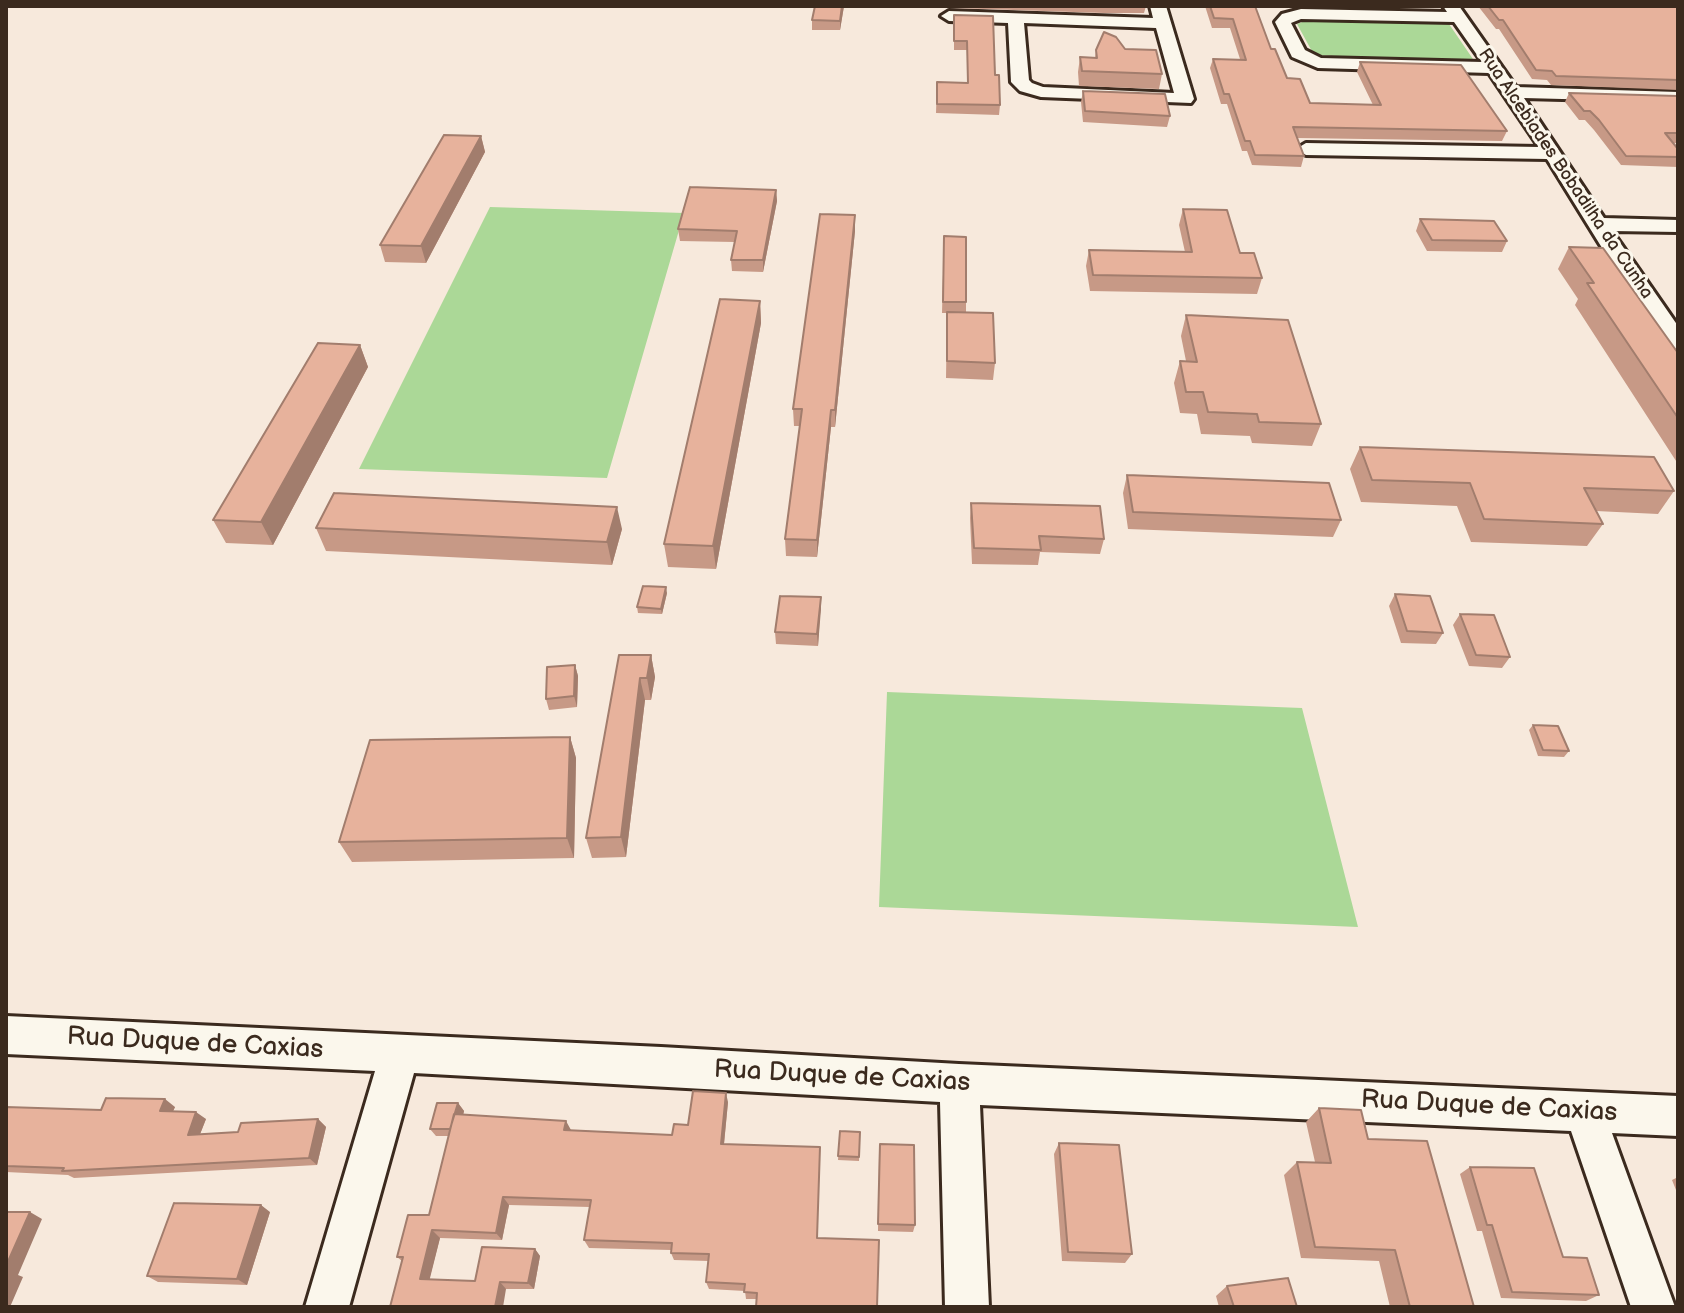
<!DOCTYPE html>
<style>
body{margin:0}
#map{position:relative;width:1684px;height:1313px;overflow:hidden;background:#f7e9dc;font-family:"Balsamiq Sans",sans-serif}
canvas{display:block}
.frame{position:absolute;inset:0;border:8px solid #3b2a1e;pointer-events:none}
</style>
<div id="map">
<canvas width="1684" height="1313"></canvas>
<div class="frame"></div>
</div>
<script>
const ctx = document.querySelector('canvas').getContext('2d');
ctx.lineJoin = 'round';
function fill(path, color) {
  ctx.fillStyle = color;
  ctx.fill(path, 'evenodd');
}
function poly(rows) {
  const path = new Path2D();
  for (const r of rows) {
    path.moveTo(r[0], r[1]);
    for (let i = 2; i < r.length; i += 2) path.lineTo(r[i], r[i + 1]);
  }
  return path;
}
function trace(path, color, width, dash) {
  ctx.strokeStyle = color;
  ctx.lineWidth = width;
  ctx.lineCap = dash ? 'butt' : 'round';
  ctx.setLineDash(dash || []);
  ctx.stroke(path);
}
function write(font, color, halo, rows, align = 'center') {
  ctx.font = font + ' "Balsamiq Sans",sans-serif';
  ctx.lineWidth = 6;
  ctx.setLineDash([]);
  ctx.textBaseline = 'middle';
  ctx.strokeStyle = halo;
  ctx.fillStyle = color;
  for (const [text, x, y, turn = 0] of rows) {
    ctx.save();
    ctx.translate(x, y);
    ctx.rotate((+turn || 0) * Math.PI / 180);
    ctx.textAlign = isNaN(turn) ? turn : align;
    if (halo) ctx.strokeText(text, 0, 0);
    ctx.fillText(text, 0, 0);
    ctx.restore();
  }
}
fill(poly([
 [1310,19,1449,24,1475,62,1314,55,1297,24],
 [490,207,684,213,607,478,359,469],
 [887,692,1302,708,1358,927,879,907]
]), '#abd897');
const minor = poly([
 [1150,6,1166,6,1194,99,1191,103,1041,97,1020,91,1011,82,1008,23,949,21,941,16,949,11,1153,18,1150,6],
 [1024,23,1156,28,1174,93,1043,87,1032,83,1029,80,1024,23],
 [1443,6,1459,6,1516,87,1678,92,1678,102,1524,98,1604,218,1678,220,1678,232,1612,231,1678,326,1678,350,1670,348,1612,264,1547,159,1306,155,1296,149,1306,143,1539,147,1489,73,1318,68,1292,57,1275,22,1282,14,1301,9,1447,12,1443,6],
 [1301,19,1454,22,1482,62,1321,58,1305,50,1291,23,1301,19],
 [6,1016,661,1047,959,1064,1678,1096,1678,1136,1612,1133,1675,1307,1631,1307,1571,1131,980,1105,989,1307,945,1307,940,1102,414,1073,349,1307,305,1307,375,1071,6,1054,6,1016]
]);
trace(minor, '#3b2a1e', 6);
fill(minor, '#fbf7ec');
fill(poly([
 [815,6,844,6,840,30,812,30,812,20],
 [954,6,1146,6,1144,13,1104,13,954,8],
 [1205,6,1255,6,1271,49,1287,78,1310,103,1373,105,1357,72,1360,62,1507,131,1502,141,1297,138,1304,156,1301,167,1252,165,1247,151,1242,151,1227,104,1221,104,1210,68,1213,59,1240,59,1230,28,1212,28],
 [1478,6,1678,6,1678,90,1551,85,1547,80,1532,79,1499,29,1496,29],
 [954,15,995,75,1000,105,999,115,936,113,937,82,967,83,967,50,954,50],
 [1125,49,1162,74,1159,89,1079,86,1078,72,1080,57,1095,58,1096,50],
 [1083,91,1170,116,1167,127,1083,122,1081,102],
 [1569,93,1678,96,1678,143,1673,143,1678,149,1678,167,1621,165,1594,130,1585,120,1579,120,1565,102],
 [481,136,485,152,426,263,385,262,380,245],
 [776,190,777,201,763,272,732,271,731,260,735,242,680,241,678,229],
 [1183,209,1240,253,1262,278,1257,294,1090,291,1086,266,1089,250,1185,252,1179,225],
 [855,215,855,231,835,427,831,427,817,557,786,556,785,539,800,426,794,426,793,409],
 [1420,219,1507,241,1502,252,1427,251,1416,231],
 [944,236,966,302,966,312,995,363,993,380,946,378,947,313,942,313],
 [1569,247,1678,353,1678,464,1575,305,1578,299,1558,269],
 [760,301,761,323,716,569,668,567,664,544],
 [1186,315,1321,424,1312,446,1252,443,1250,436,1201,434,1197,414,1180,413,1174,383,1180,361,1186,361,1181,336],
 [360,345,368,367,273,545,226,543,213,520],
 [1360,447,1674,491,1658,514,1596,511,1603,524,1587,546,1471,542,1457,506,1361,502,1350,469],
 [1127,475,1341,520,1333,537,1128,529,1123,493],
 [971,503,1104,539,1100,554,1040,552,1038,565,972,564,970,518],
 [316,528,622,529,612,565,326,551],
 [667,593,662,614,638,613,637,607],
 [1395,594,1443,633,1436,644,1401,643,1389,606],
 [821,597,818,646,776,644,775,632],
 [1460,614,1510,657,1502,668,1469,666,1453,625],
 [619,655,651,655,655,677,651,700,645,700,626,857,592,858,586,838],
 [575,665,578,676,577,707,549,710,546,699],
 [1533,725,1569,751,1564,757,1538,756,1529,730],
 [570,737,576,758,574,858,352,862,339,842],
 [728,1102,724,1145,820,1156,817,1238,757,1299,746,1299,745,1291,709,1289,706,1282,709,1261,674,1260,671,1253,671,1250,589,1248,584,1240,590,1207,509,1205,502,1240,440,1238,429,1280,475,1281,535,1249,540,1256,534,1289,506,1289,390,1307,402,1261,397,1257,429,1215,449,1136,436,1136,430,1129,458,1103,464,1111,463,1115,571,1130,672,1135],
 [6,1107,101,1110,175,1107,173,1111,206,1119,200,1134,238,1132,318,1119,326,1127,317,1165,74,1178,68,1175,6,1172],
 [1319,1108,1368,1139,1474,1307,1390,1307,1379,1261,1301,1258,1284,1175,1297,1162,1315,1162,1306,1122],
 [840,1131,860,1132,859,1161,838,1160],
 [1059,1143,1132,1254,1125,1263,1062,1261,1054,1154],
 [879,1151,915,1225,913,1232,878,1231],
 [1470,1167,1563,1257,1599,1295,1586,1301,1501,1298,1482,1231,1477,1231,1460,1174],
 [1678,1177,1678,1195,1672,1180],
 [270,1212,247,1285,158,1282,147,1276],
 [1227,1286,1297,1307,1219,1307,1216,1296]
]), '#c79986');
fill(poly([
 [842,6,844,6,840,30,840,21],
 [481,136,485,152,426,263,421,246],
 [776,190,777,201,763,272,763,260],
 [855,215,855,231,835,427,835,410],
 [760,301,761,323,716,569,713,546],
 [360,345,368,367,273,545,261,522],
 [831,410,831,427,817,557,817,540],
 [617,507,622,529,612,565,607,542],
 [666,587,667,593,662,614,661,609],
 [821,597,821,609,818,646,817,634],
 [651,655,655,677,651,700,647,678],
 [575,665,578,676,577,707,574,696],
 [640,678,645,700,626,857,621,837],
 [570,737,576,758,574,858,567,838],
 [726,1093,728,1102,723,1153,721,1144],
 [165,1099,175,1107,170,1118,160,1111],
 [458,1103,464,1111,458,1136,452,1129],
 [196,1112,206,1119,197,1142,188,1135],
 [318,1119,326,1127,317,1165,309,1158],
 [566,1121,571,1130,564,1130],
 [503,1197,509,1205,502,1240,496,1233],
 [261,1205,270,1212,247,1285,237,1279],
 [30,1212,42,1219,18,1275,23,1277,10,1307,6,1307,6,1266],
 [432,1230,440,1238,428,1286,420,1279],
 [535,1249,540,1256,534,1289,528,1283],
 [500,1282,506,1289,503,1307,495,1307]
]), '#a27d6d');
const building = poly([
 [815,6,842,6,840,21,812,20,815,6],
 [1210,6,1255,6,1271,49,1275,49,1287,78,1300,79,1310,103,1381,105,1360,62,1461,65,1507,131,1293,127,1304,156,1255,155,1250,141,1245,141,1229,94,1224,94,1213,59,1246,60,1233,19,1214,18,1210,6],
 [1488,6,1678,6,1678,80,1556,76,1552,71,1536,70,1503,20,1499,20,1488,6],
 [954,15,993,16,995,75,999,75,1000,105,937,104,937,82,968,83,967,41,954,41,954,15],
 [1104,32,1116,37,1125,49,1156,50,1162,74,1082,71,1080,57,1097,58,1096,50,1104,32],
 [1083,91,1165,94,1170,116,1085,111,1083,91],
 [1569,93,1678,96,1678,133,1665,133,1678,149,1678,157,1626,156,1599,120,1590,111,1584,111,1569,93],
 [444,135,481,136,421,246,380,245,444,135],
 [690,187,776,190,763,260,731,260,737,231,678,229,690,187],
 [1183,209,1227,210,1240,253,1254,253,1262,278,1093,275,1089,250,1192,252,1183,209],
 [820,214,855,215,835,410,831,410,817,540,785,539,802,409,793,409,820,214],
 [1420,219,1494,221,1507,241,1432,240,1420,219],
 [944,236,966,237,966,302,943,302,944,236],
 [1569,247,1603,248,1678,353,1678,418,1587,283,1594,283,1569,247],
 [720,299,760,301,713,546,664,544,720,299],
 [947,312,993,313,995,363,947,361,947,312],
 [1186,315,1288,320,1321,424,1259,422,1257,414,1208,412,1203,392,1186,392,1180,361,1197,362,1186,315],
 [318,343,360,345,261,522,213,520,318,343],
 [1360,447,1654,457,1674,491,1584,488,1603,524,1484,519,1470,483,1372,480,1360,447],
 [1127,475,1329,483,1341,520,1133,512,1127,475],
 [334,493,617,507,607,542,316,528,334,493],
 [971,503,1100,506,1104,539,1039,536,1041,550,974,548,971,503],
 [643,586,666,587,661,609,637,607,643,586],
 [1395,594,1430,596,1443,633,1407,631,1395,594],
 [780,596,821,597,817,634,775,632,780,596],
 [1460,614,1494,615,1510,657,1476,655,1460,614],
 [619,655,651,655,647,678,640,678,621,837,586,838,619,655],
 [575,665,574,696,546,699,547,667,575,665],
 [1533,725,1558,726,1569,751,1543,750,1533,725],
 [570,737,567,838,339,842,370,740,570,737],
 [693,1091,726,1093,721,1144,820,1147,817,1238,879,1240,877,1307,756,1307,757,1293,744,1292,745,1284,706,1282,709,1254,671,1253,672,1243,584,1240,591,1200,503,1197,496,1233,432,1230,420,1279,475,1281,482,1247,535,1249,528,1283,500,1282,495,1307,390,1307,403,1257,397,1257,408,1215,429,1215,454,1114,566,1121,564,1130,672,1135,674,1124,688,1125,693,1091],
 [106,1098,165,1099,160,1111,196,1112,188,1135,238,1132,241,1123,318,1119,309,1158,62,1171,64,1168,6,1166,6,1107,101,1110,106,1098],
 [437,1103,458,1103,450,1129,430,1129,437,1103],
 [1319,1108,1361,1110,1368,1139,1427,1141,1474,1307,1410,1307,1395,1250,1315,1247,1297,1162,1331,1163,1319,1108],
 [840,1131,860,1132,859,1157,838,1156,840,1131],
 [1059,1143,1119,1145,1132,1254,1068,1252,1059,1143],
 [880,1144,914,1145,915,1225,878,1224,880,1144],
 [1470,1167,1534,1168,1563,1257,1587,1258,1599,1295,1512,1292,1492,1225,1487,1225,1470,1167],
 [174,1203,261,1205,237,1279,147,1276,174,1203],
 [6,1212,30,1212,6,1266,6,1212],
 [1288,1278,1297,1307,1234,1307,1227,1286,1288,1278]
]);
fill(building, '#e7b29c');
trace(building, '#a27d6d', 2);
write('18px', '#3b2a1e', '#fbf7ec', [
 ["Rua Alcebiades Bobadilha da Cunha",1565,174,56]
]);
write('26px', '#3b2a1e', '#fbf7ec', [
 ["Rua Duque de Caxias",195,1044,3],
 ["Rua Duque de Caxias",842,1077,3],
 ["Rua Duque de Caxias",1489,1107,3]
]);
</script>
